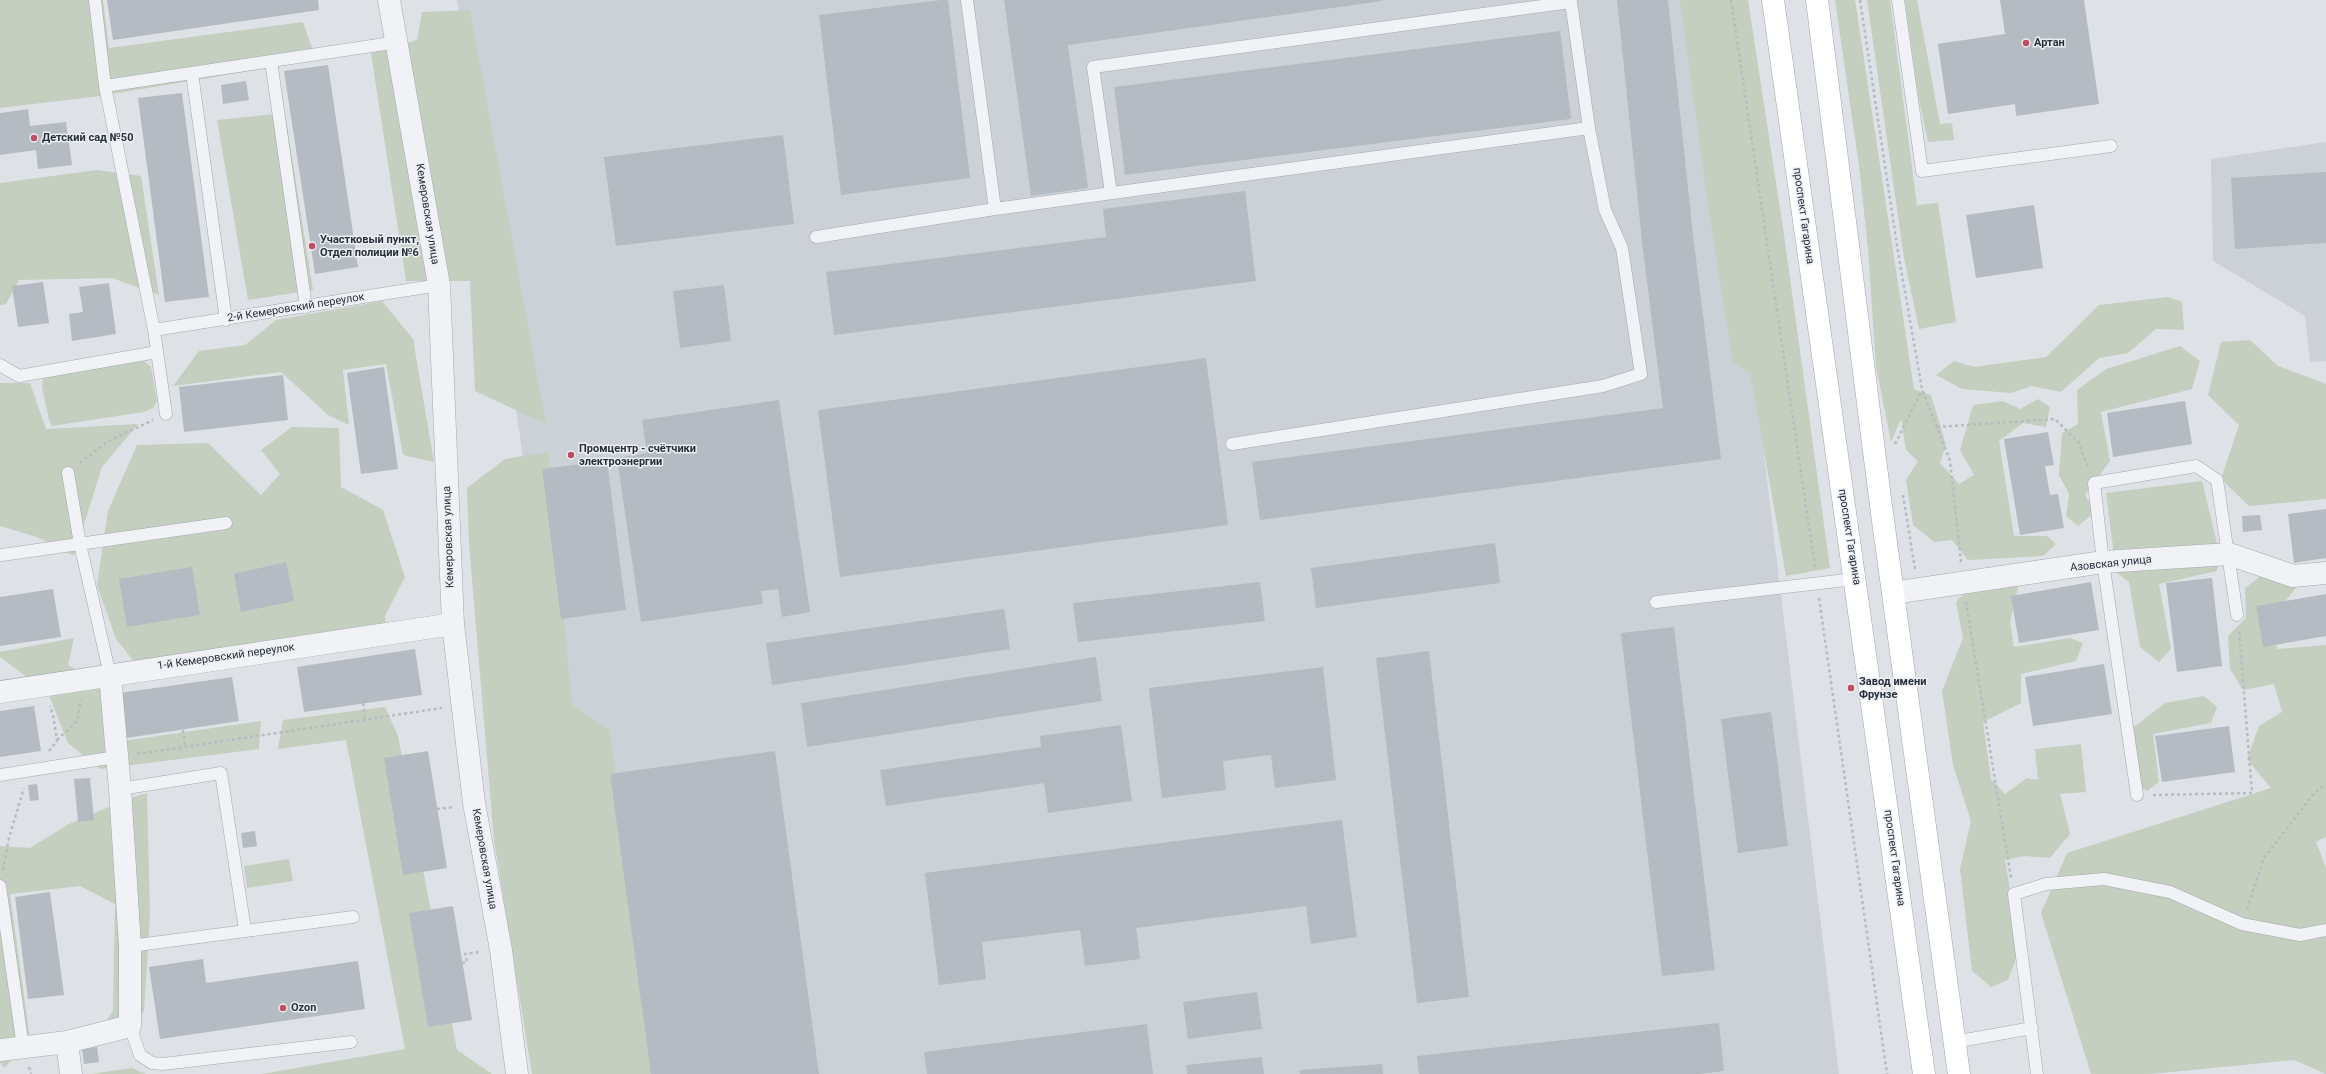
<!DOCTYPE html>
<meta charset="utf-8">
<style>
body{margin:0}
canvas{display:block;background:#dee1e6}
</style>
<canvas width="2326" height="1074"></canvas>
<script>
const ctx = document.querySelector('canvas').getContext('2d');
ctx.lineJoin = 'round';
function fill(path, color) {
  ctx.fillStyle = color;
  ctx.fill(path, 'evenodd');
}
function poly(rows) {
  const path = new Path2D();
  for (const r of rows) {
    path.moveTo(r[0], r[1]);
    for (let i = 2; i < r.length; i += 2) path.lineTo(r[i], r[i + 1]);
  }
  return path;
}
function trace(path, color, width, dash) {
  ctx.strokeStyle = color;
  ctx.lineWidth = width;
  ctx.lineCap = dash ? 'butt' : 'round';
  ctx.setLineDash(dash || []);
  ctx.stroke(path);
}
function write(font, color, halo, rows, align = 'center') {
  ctx.font = font + ' Roboto,sans-serif';
  ctx.lineWidth = 3;
  ctx.setLineDash([]);
  ctx.textBaseline = 'middle';
  ctx.strokeStyle = halo;
  ctx.fillStyle = color;
  for (const [text, x, y, turn = 0] of rows) {
    ctx.save();
    ctx.translate(x, y);
    ctx.rotate((+turn || 0) * Math.PI / 180);
    ctx.textAlign = isNaN(turn) ? turn : align;
    if (halo) ctx.strokeText(text, 0, 0);
    ctx.fillText(text, 0, 0);
    ctx.restore();
  }
}
fill(poly([
 [457,0,1709,0,1839,1074,612,1074],
 [2326,142,2326,361,2310,362,2305,316,2213,261,2211,159]
]), '#ccd1d8');
fill(poly([
 [0,0,103,0,109,48,303,22,316,60,100,96,0,108],
 [1680,0,1748,0,1784,235,1830,568,1786,576,1750,372,1733,364,1708,205],
 [1835,0,1855,0,1914,389,1931,395,1946,445,1940,463,1959,484,1974,475,1960,450,1973,405,2003,401,2020,409,2038,399,2050,407,2046,427,2023,423,1999,441,2014,536,2047,536,2056,544,2043,556,1968,560,1952,540,1934,542,1913,525,1906,480,1918,461,1906,450,1901,419,1891,442,1876,366,1868,249,1859,166],
 [1867,0,1890,0,1917,205,1938,203,1956,322,1919,329,1904,258],
 [1905,0,1917,0,1940,124,1952,123,1954,140,1928,142,1918,95],
 [470,10,546,424,475,391,470,281,406,281,371,53,417,40,422,12],
 [285,113,313,290,248,300,217,120],
 [97,170,141,176,159,295,112,278,19,280,6,304,0,305,0,183],
 [2168,297,2182,302,2184,330,2156,329,2128,353,2099,358,2061,392,2032,386,2011,393,1962,389,1936,375,1954,361,1974,367,2046,357,2099,305],
 [382,301,413,339,434,462,403,455,386,364,343,370,349,425,328,415,281,372,173,386,199,351,245,345,276,320],
 [2250,340,2278,366,2326,384,2326,499,2249,506,2221,479,2239,425,2208,395,2221,342],
 [2180,346,2200,361,2192,389,2101,412,2110,461,2085,495,2095,512,2078,526,2066,516,2069,494,2059,475,2062,433,2078,424,2077,390,2106,369],
 [139,360,145,362,151,367,157,401,153,408,144,412,52,426,49,420,42,387,43,379,51,375],
 [0,383,30,383,46,429,138,424,102,467,74,556,37,537,0,526],
 [292,427,339,428,341,487,383,510,405,577,385,616,388,643,147,678,116,639,97,585,108,511,137,445,208,443,261,495,280,474,261,450],
 [548,452,572,705,610,730,651,1074,532,1074,494,840,469,544,467,488,505,459],
 [2202,481,2219,552,2217,571,2159,584,2171,649,2159,662,2140,647,2129,582,2111,568,2113,547,2106,493],
 [2008,569,2018,588,2010,622,2014,647,2070,638,2083,643,2076,661,2021,674,2021,703,1983,722,1991,779,2005,794,2027,778,2038,780,2035,749,2081,744,2086,792,2060,794,2070,834,2050,858,2024,856,2005,860,2020,948,2008,980,1991,987,1972,971,1960,869,1971,821,1953,765,1942,691,1963,638,1956,602,1981,573],
 [2265,573,2297,586,2266,627,2278,649,2326,645,2326,837,2316,842,2326,868,2326,1074,2294,1060,2151,1074,2091,1074,2041,913,2067,853,2271,788,2247,759,2259,726,2282,712,2274,684,2243,690,2230,669,2228,636,2246,618,2245,588],
 [74,638,68,665,115,695,123,741,261,721,259,749,100,769,68,743,48,693,0,657,0,652],
 [2204,696,2217,707,2211,723,2153,734,2159,782,2147,791,2135,783,2133,728,2165,703],
 [385,707,398,736,457,1050,492,1074,262,1074,405,1049,346,740,278,749,283,720],
 [147,793,150,917,144,1011,120,1037,103,1026,113,1011,115,904,80,886,10,894,30,1039,4,1068,0,1062,0,846,30,848,69,824,130,798],
 [289,859,293,881,247,888,244,866],
 [132,1068,146,1074,90,1074]
]), '#c4cfbf');
fill(poly([
 [107,0,318,0,319,10,113,40],
 [941,0,948,0,970,178,841,195,819,15],
 [1004,0,1382,0,1382,1,1068,45,1088,188,1031,196],
 [1617,0,1668,0,1693,235,1721,459,1260,520,1252,462,1663,408,1642,241],
 [2000,0,2084,0,2099,104,2016,116,2015,104,1948,114,1938,44,2005,34],
 [1560,31,1571,119,1125,175,1114,87],
 [328,65,358,267,315,274,284,71],
 [246,81,249,100,223,104,221,85],
 [182,93,209,297,165,302,138,98],
 [28,109,30,126,66,122,72,165,38,169,36,150,0,155,0,113],
 [783,135,794,224,616,246,604,157],
 [2326,172,2326,243,2235,249,2231,178],
 [1245,191,1256,281,834,335,826,272,1106,237,1103,209],
 [2034,205,2043,268,1976,278,1966,215],
 [43,282,49,323,18,327,12,286],
 [109,283,116,334,72,341,69,314,83,312,79,287],
 [724,285,731,341,680,348,673,291],
 [1206,358,1228,525,840,577,818,410],
 [384,367,398,469,361,474,347,373],
 [283,375,288,420,184,432,179,387],
 [779,400,810,612,782,617,778,589,761,591,763,604,641,622,617,458,647,453,642,420],
 [2185,401,2192,444,2113,457,2107,413],
 [2048,432,2054,465,2045,466,2050,495,2058,494,2064,528,2020,535,2004,439],
 [607,461,626,610,561,619,542,469],
 [2326,509,2326,558,2294,563,2288,514],
 [2260,515,2262,530,2243,532,2242,516],
 [1495,543,1500,583,1316,608,1311,568],
 [286,562,294,601,241,612,234,574],
 [192,567,200,615,127,627,119,579],
 [2212,578,2222,666,2177,672,2166,583],
 [1260,582,1265,621,1078,642,1073,603],
 [2091,582,2099,630,2019,643,2011,596],
 [53,589,61,637,0,646,0,597],
 [2326,594,2326,636,2263,647,2256,606],
 [1004,609,1010,649,772,685,766,643],
 [1674,627,1715,970,1662,976,1621,633],
 [415,649,422,695,304,712,297,667],
 [1429,651,1469,997,1417,1003,1376,658],
 [1096,657,1102,701,807,747,801,703],
 [2104,664,2112,714,2033,726,2025,677],
 [1323,667,1336,780,1275,788,1271,755,1223,761,1226,790,1162,798,1149,688],
 [232,677,239,721,126,738,120,693],
 [34,706,41,751,0,757,0,711],
 [1771,712,1788,846,1738,853,1721,719],
 [1121,725,1132,801,1048,813,1044,783,886,806,880,770,1041,747,1040,736],
 [2229,726,2235,772,2162,782,2155,736],
 [428,751,447,868,403,875,384,758],
 [775,751,819,1074,651,1074,610,774],
 [90,778,94,820,78,822,74,779],
 [37,784,39,800,30,801,28,785],
 [1342,820,1357,937,1311,944,1306,906,1136,928,1140,959,1085,966,1080,930,982,942,986,979,939,985,925,873],
 [255,831,257,846,243,848,241,833],
 [50,892,64,995,28,999,15,897],
 [453,906,472,1020,428,1027,409,913],
 [203,959,206,983,358,961,365,1009,160,1039,149,967],
 [1257,992,1262,1029,1188,1039,1183,1002],
 [1719,1023,1724,1071,1697,1074,1419,1074,1417,1056],
 [1147,1024,1153,1074,927,1074,924,1052],
 [97,1047,99,1062,84,1064,82,1049],
 [1262,1057,1264,1074,1187,1074,1186,1065],
 [1382,1064,1383,1074,1300,1074,1300,1070]
]), '#b5bbc2');
const service = poly([
 [95,0,105,86,398,42],
 [967,0,995,209],
 [1898,0,1922,171,2111,146],
 [271,61,306,307],
 [192,73,226,320],
 [105,86,154,330,166,414],
 [1111,193,1093,67,1571,2,1589,128],
 [816,237,995,209,1589,128,1605,210,1622,248,1641,374,1603,386,1232,444],
 [154,330,439,285],
 [0,365,19,376,157,352],
 [68,473,80,544,110,675],
 [2,555,226,523],
 [1656,602,1855,579],
 [0,775,116,757],
 [120,789,221,773,245,930],
 [2137,795,2103,562,2094,483,2196,466,2217,480,2237,615],
 [0,886,23,1047],
 [130,946,353,917],
 [130,1026,140,1055,152,1063,163,1064,351,1042],
 [1954,1042,2032,1028],
 [2037,1074,2014,894,2046,884,2104,879,2170,892,2242,924,2300,935,2326,930]
]);
const minor = poly([
 [389,0,439,285,453,624,474,803,501,950,517,1074],
 [1893,593,2103,562,2229,554,2293,576,2326,573],
 [0,692,453,624],
 [67,1042,130,1026,130,946,120,789,110,675],
 [0,1050,67,1042,71,1074]
]);
const primary = poly([
 [1773,0,1924,1074],
 [1817,0,1881,506,1959,1074]
]);
trace(service, '#a4a8b0', 13);
trace(minor, '#a4a8b0', 23);
trace(primary, '#9ea6b1', 23);
trace(poly([
 [1731,0,1815,567],
 [1860,0,1898,252,1922,389,1950,461,1961,562],
 [1937,427,2055,419,2078,442,2089,469],
 [1895,444,1922,390],
 [80,463,107,442,153,420],
 [1903,495,1915,569],
 [1819,598,1887,1074],
 [1966,602,2011,878],
 [363,703,365,719],
 [183,730,185,746],
 [57,740,77,721,81,700],
 [49,751,57,741,53,715,50,706],
 [137,754,442,708],
 [2153,795,2252,793,2239,630],
 [437,809,454,807],
 [3,870,9,838,24,788],
 [2247,909,2264,858,2315,792,2326,784],
 [462,963,467,962,465,954,480,952],
 [29,1067,31,1074]
]), '#b8bcc1', 2.5, [3, 3]);
trace(service, '#f0f2f5', 12);
trace(minor, '#f0f2f5', 22);
trace(primary, '#fff', 22);
for (const [x, y, r, color] of [
 [2026,43,4,"#c34b63"],
 [34,138,4,"#c34b63"],
 [312,246,4,"#c34b63"],
 [571,455,4,"#c34b63"],
 [1851,688,4,"#c34b63"],
 [283,1008,4,"#c34b63"]
]) {
  const dot = new Path2D();
  dot.arc(x, y, r, 0, 2 * Math.PI);
  ctx.fillStyle = color;
  ctx.fill(dot);
  trace(dot, '#edf0f4', 1.5);
}
write('bold 11px', '#28303c', '#edf0f4', [
 ["Артан",2034,43],
 ["Детский сад №50",42,138],
 ["Участковый пункт,",320,240],
 ["Отдел полиции №6",320,253],
 ["Промцентр - счётчики",579,449],
 ["электроэнергии",579,462],
 ["Завод имени",1859,682],
 ["Фрунзе",1859,695],
 ["Ozon",291,1008]
], 'left');
write('11px', '#28303c', '#edf0f4', [
 ["Кемеровская улица",427,214,81],
 ["проспект Гагарина",1803,216,82],
 ["2-й Кемеровский переулок",296,308,-9],
 ["Кемеровская улица",449,537,-92],
 ["проспект Гагарина",1849,537,81],
 ["Азовская улица",2111,564,-6],
 ["1-й Кемеровский переулок",226,657,-8],
 ["проспект Гагарина",1894,858,82],
 ["Кемеровская улица",484,859,80]
]);
</script>
